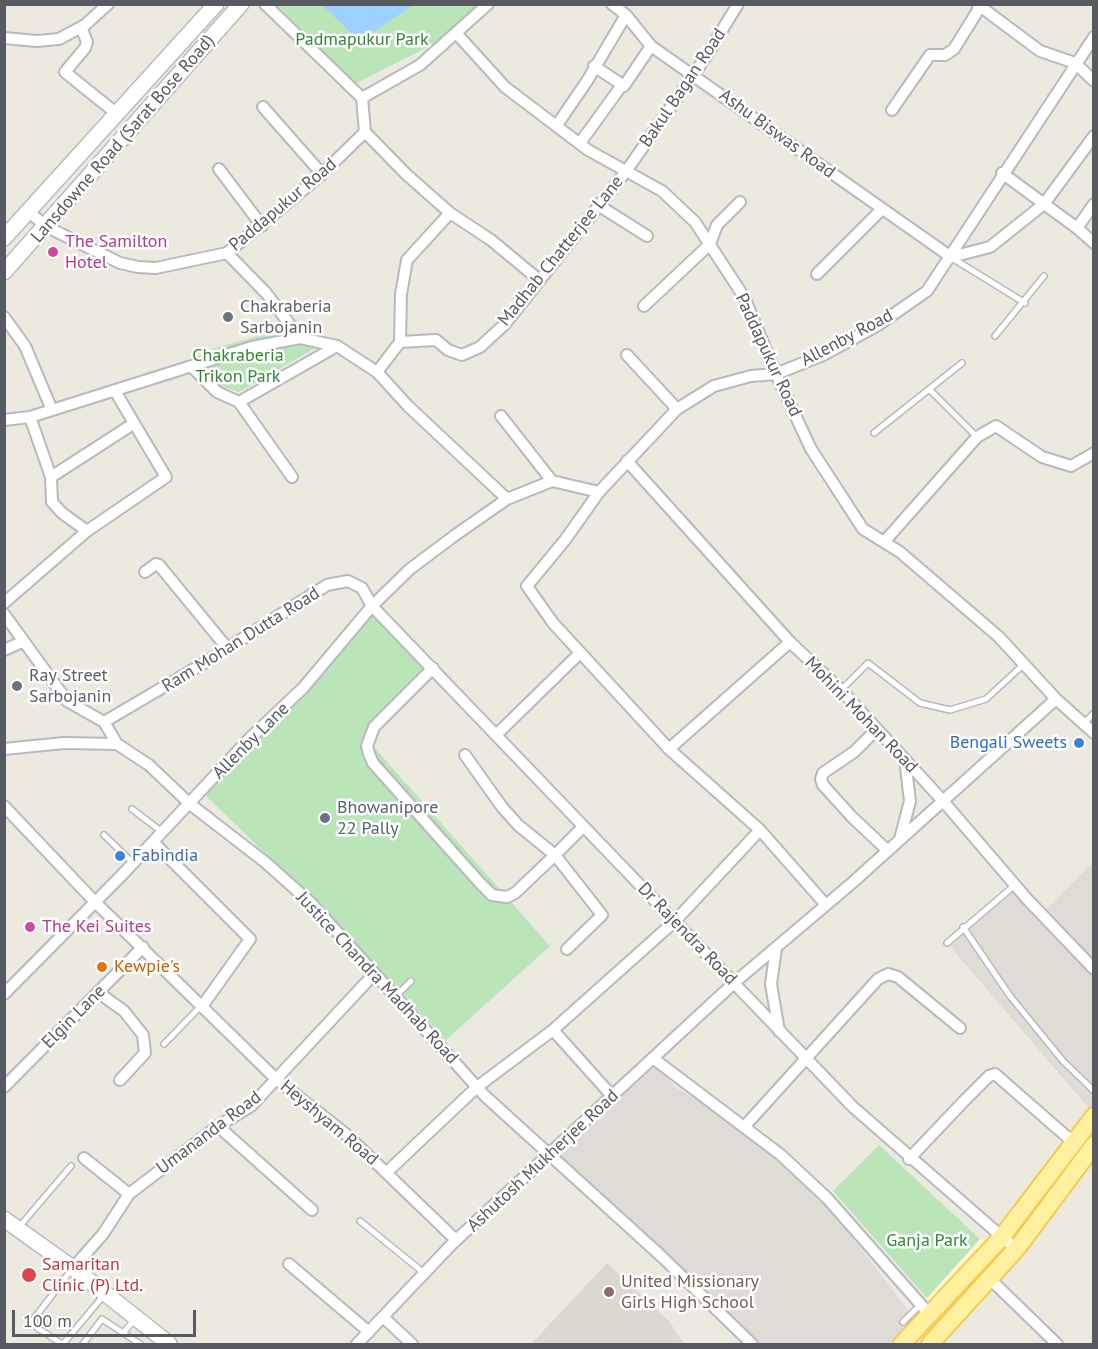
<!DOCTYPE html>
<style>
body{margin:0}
#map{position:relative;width:1098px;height:1349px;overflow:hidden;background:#ece9de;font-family:"PT Sans",sans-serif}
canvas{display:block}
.frame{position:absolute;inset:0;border:6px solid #575b61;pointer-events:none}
.scale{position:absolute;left:12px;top:1310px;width:184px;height:27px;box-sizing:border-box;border:3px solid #575b61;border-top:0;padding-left:8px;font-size:18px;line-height:21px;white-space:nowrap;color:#575b61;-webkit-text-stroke:4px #fff;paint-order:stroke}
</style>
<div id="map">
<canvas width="1098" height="1349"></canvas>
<div class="frame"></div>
<div class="scale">100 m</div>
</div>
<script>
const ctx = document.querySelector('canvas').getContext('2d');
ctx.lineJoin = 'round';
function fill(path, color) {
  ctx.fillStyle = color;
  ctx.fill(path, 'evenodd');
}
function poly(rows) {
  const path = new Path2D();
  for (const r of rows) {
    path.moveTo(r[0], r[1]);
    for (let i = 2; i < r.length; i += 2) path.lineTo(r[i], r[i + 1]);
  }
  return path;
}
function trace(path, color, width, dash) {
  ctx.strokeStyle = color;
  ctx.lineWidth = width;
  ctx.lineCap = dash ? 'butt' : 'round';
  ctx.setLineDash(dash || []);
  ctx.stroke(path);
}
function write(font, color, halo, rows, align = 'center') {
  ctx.font = font + ' "PT Sans",sans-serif';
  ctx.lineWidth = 5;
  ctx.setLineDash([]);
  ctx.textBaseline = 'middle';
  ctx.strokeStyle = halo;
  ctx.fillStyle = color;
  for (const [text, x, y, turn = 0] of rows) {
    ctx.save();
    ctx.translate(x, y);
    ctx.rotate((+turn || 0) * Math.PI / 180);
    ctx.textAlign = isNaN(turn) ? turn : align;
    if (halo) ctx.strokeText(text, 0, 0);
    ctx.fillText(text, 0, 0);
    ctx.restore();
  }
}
fill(poly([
 [980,1239,1009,1244,932,1323,927,1298]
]), '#fff5d0');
fill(poly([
 [1093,862,1093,1113,947,943,1015,891,1040,916],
 [655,1066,676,1088,717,1111,788,1167,824,1201,922,1329,907,1344,758,1344,656,1245,558,1157]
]), '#dfdcd6');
fill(poly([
 [607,1263,669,1321,684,1344,532,1343]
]), '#dbd8cd');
fill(poly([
 [277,5,484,5,451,35,355,84],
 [262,335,295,337,322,344,239,392,220,386,201,352],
 [372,611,429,668,365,737,550,946,446,1040,337,923,204,794],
 [879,1145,980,1239,927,1298,833,1191]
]), '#b9e5b9');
fill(poly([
 [322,5,413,5,360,41]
]), '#9bd2ff');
const lane = poly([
 [952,258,1025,303],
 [995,336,1044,276],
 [929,389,977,437],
 [874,433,962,363],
 [841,690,868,663,920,703,950,710,986,699,1024,664],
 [1084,723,1094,713],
 [132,809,162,832],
 [104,835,133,863],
 [963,927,1010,996,1063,1061,1094,1091],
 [947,943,1015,885],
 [395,997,411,981],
 [164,1044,201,1006],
 [360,1221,424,1273],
 [19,1227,71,1166],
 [903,1322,921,1304],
 [123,1333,136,1318],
 [62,1344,36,1327,33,1320,72,1269],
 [63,1344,104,1295],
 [83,1344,102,1319,140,1344]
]);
const street = poly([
 [265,4,362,98,420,65,488,4],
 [612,4,626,15,651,46,951,257,990,247,1044,204,1094,136],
 [977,4,1040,51,1075,63,1094,81],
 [81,27,87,42,85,48,65,72,117,114],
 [457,34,505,87,588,150,662,191,695,222,744,297,776,374,811,449,863,529,900,552,999,637,1056,699,1094,733],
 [4,38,37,41,59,39,85,25,108,4],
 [594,66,624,86,651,46],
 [263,107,322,174],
 [892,110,930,55,945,55,954,49,980,7],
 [557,125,587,81,626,15],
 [365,132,406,174,450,213,491,240,538,279],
 [580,143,622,85],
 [219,169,262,226],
 [1002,173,1077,228,1094,243],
 [598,205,647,236],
 [29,212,47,227,120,263,138,267,156,268,227,253,322,174,365,132,362,98],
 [1077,228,1094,204],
 [227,253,266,293,300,338],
 [817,274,881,210],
 [644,306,710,244,717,225,740,202],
 [4,317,25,346,52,410],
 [400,342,436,340,448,350,462,355,480,347,505,324,627,170,705,58,738,4],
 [627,355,677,409],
 [191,366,217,392,239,402,337,346],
 [377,372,400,342,401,294,407,260,450,213],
 [239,402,292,477],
 [501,416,552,481],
 [4,420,30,417,252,347,300,338,337,346,377,372,408,406,507,499],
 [627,461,790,642,841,690,943,801,1027,899,1094,969],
 [51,477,133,424],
 [599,492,565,540,527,586,553,623,669,749,760,830,826,905],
 [87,531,166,477,115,391],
 [884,542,977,437,996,426,1042,457,1071,466,1094,453],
 [145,572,156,564,159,565,228,649],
 [4,603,87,531,62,513,52,502,51,477,30,417],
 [4,614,67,701,104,722,117,744,149,765,190,804,265,862,311,903,485,1096,660,1255,752,1344],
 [4,650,22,642],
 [433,668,374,727,367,746,369,754,373,763,480,883,492,895,507,897,515,893,555,855,518,825,502,807,465,755],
 [104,722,206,662,327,585,348,581,362,588,372,606,853,1107,1016,1249],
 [877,729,854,752,823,773,821,779,823,785,852,817,888,851],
 [496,735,580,653],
 [4,749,64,743,117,744],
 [669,749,790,642],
 [4,806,95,902,276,1079,347,1135,456,1240],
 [900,839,910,801,905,760],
 [153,842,250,939,203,1005],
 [776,948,771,984,779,1031],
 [567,949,602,915,555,855,583,827],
 [99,993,124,1011,143,1035,145,1053,120,1080],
 [4,994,121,876,251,737,303,688,372,606,410,569,454,536,507,499,552,481,599,492,677,409,714,386,751,376,776,374,823,355,878,325,927,291,1094,37],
 [553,1030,613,1097],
 [654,1059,781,1155,827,1198,930,1315],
 [4,1087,143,947],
 [218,1126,312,1210],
 [744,1127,878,979,888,974,898,977,960,1028],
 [84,1158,129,1194],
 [909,1159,964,1101,989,1076,995,1074,1074,1143],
 [387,1172,477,1087,553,1030,675,921,760,830],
 [289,1264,369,1332],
 [73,1268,103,1234,129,1194,218,1126,251,1106,374,974],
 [990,1279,1057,1344],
 [383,1317,412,1344],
 [357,1344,453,1243,734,983,852,883,1056,699]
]);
const secondary = poly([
 [4,238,216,4],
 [4,272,241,4],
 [4,1219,77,1271,169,1344]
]);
const primary = poly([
 [902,1344,1001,1238,1094,1116],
 [930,1344,1018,1247,1094,1145]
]);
trace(lane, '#b7b9bf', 8);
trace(street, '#b7b9bf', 14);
trace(secondary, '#b7bbc2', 18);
trace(primary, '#f7c94c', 20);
trace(lane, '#fff', 5);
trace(street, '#fff', 10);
trace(secondary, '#fff', 15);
trace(primary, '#fff1a0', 16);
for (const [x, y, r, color] of [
 [53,252,6,"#d1479c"],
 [228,317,6,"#6b7280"],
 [17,686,6,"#6b7280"],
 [1079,743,6,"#3f7fe0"],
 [325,818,6,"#6b7280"],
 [120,856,6,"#3f7fe0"],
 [30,927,6,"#d1479c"],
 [102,967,6,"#e8710a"],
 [29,1275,8,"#e0444e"],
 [609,1292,6,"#8d6e63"]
]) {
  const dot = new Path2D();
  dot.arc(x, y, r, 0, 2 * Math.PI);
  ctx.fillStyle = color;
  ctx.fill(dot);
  trace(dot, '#fff', 2);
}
write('18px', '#308736', '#fff', [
 ["Padmapukur Park",362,40],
 ["Chakraberia",238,356],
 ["Trikon Park",238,377],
 ["Ganja Park",927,1241]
]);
write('18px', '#575b61', '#fff', [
 ["Bakul Bagan Road",683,88,-56],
 ["Ashu Biswas Road",777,134,36],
 ["Lansdowne Road (Sarat Bose Road)",123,139,-49],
 ["Paddapukur Road",283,205,-40],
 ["Madhab Chatterjee Lane",561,251,-51],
 ["Allenby Road",847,338,-28],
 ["Paddapukur Road",768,355,65],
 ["Ram Mohan Dutta Road",241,640,-32],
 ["Mohini Mohan Road",861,715,46],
 ["Allenby Lane",251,741,-45],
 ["Dr Rajendra Road",687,934,46],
 ["Justice Chandra Madhab Road",377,978,47],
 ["Elgin Lane",74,1017,-45],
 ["Heyshyam Road",329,1123,40],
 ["Umananda Road",209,1133,-37],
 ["Ashutosh Mukherjee Road",543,1161,-43]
]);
write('18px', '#b23c85', '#fff', [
 ["The Samilton",65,242],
 ["Hotel",65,263],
 ["The Kei Suites",42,927]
], 'left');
write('18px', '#5b616d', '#fff', [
 ["Chakraberia",240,307],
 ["Sarbojanin",240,328],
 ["Ray Street",29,676],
 ["Sarbojanin",29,697],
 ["Bhowanipore",337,808],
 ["22 Pally",337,829]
], 'left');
write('18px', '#366cbe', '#fff', [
 ["Bengali Sweets",1067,743],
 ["Fabindia",132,856,"left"]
], 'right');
write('18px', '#c56008', '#fff', [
 ["Kewpie's",114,967]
], 'left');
write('18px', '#be3a42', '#fff', [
 ["Samaritan",42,1265],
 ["Clinic (P) Ltd.",42,1286]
], 'left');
write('18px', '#785e54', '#fff', [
 ["United Missionary",621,1282],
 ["Girls High School",621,1303]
], 'left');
</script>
